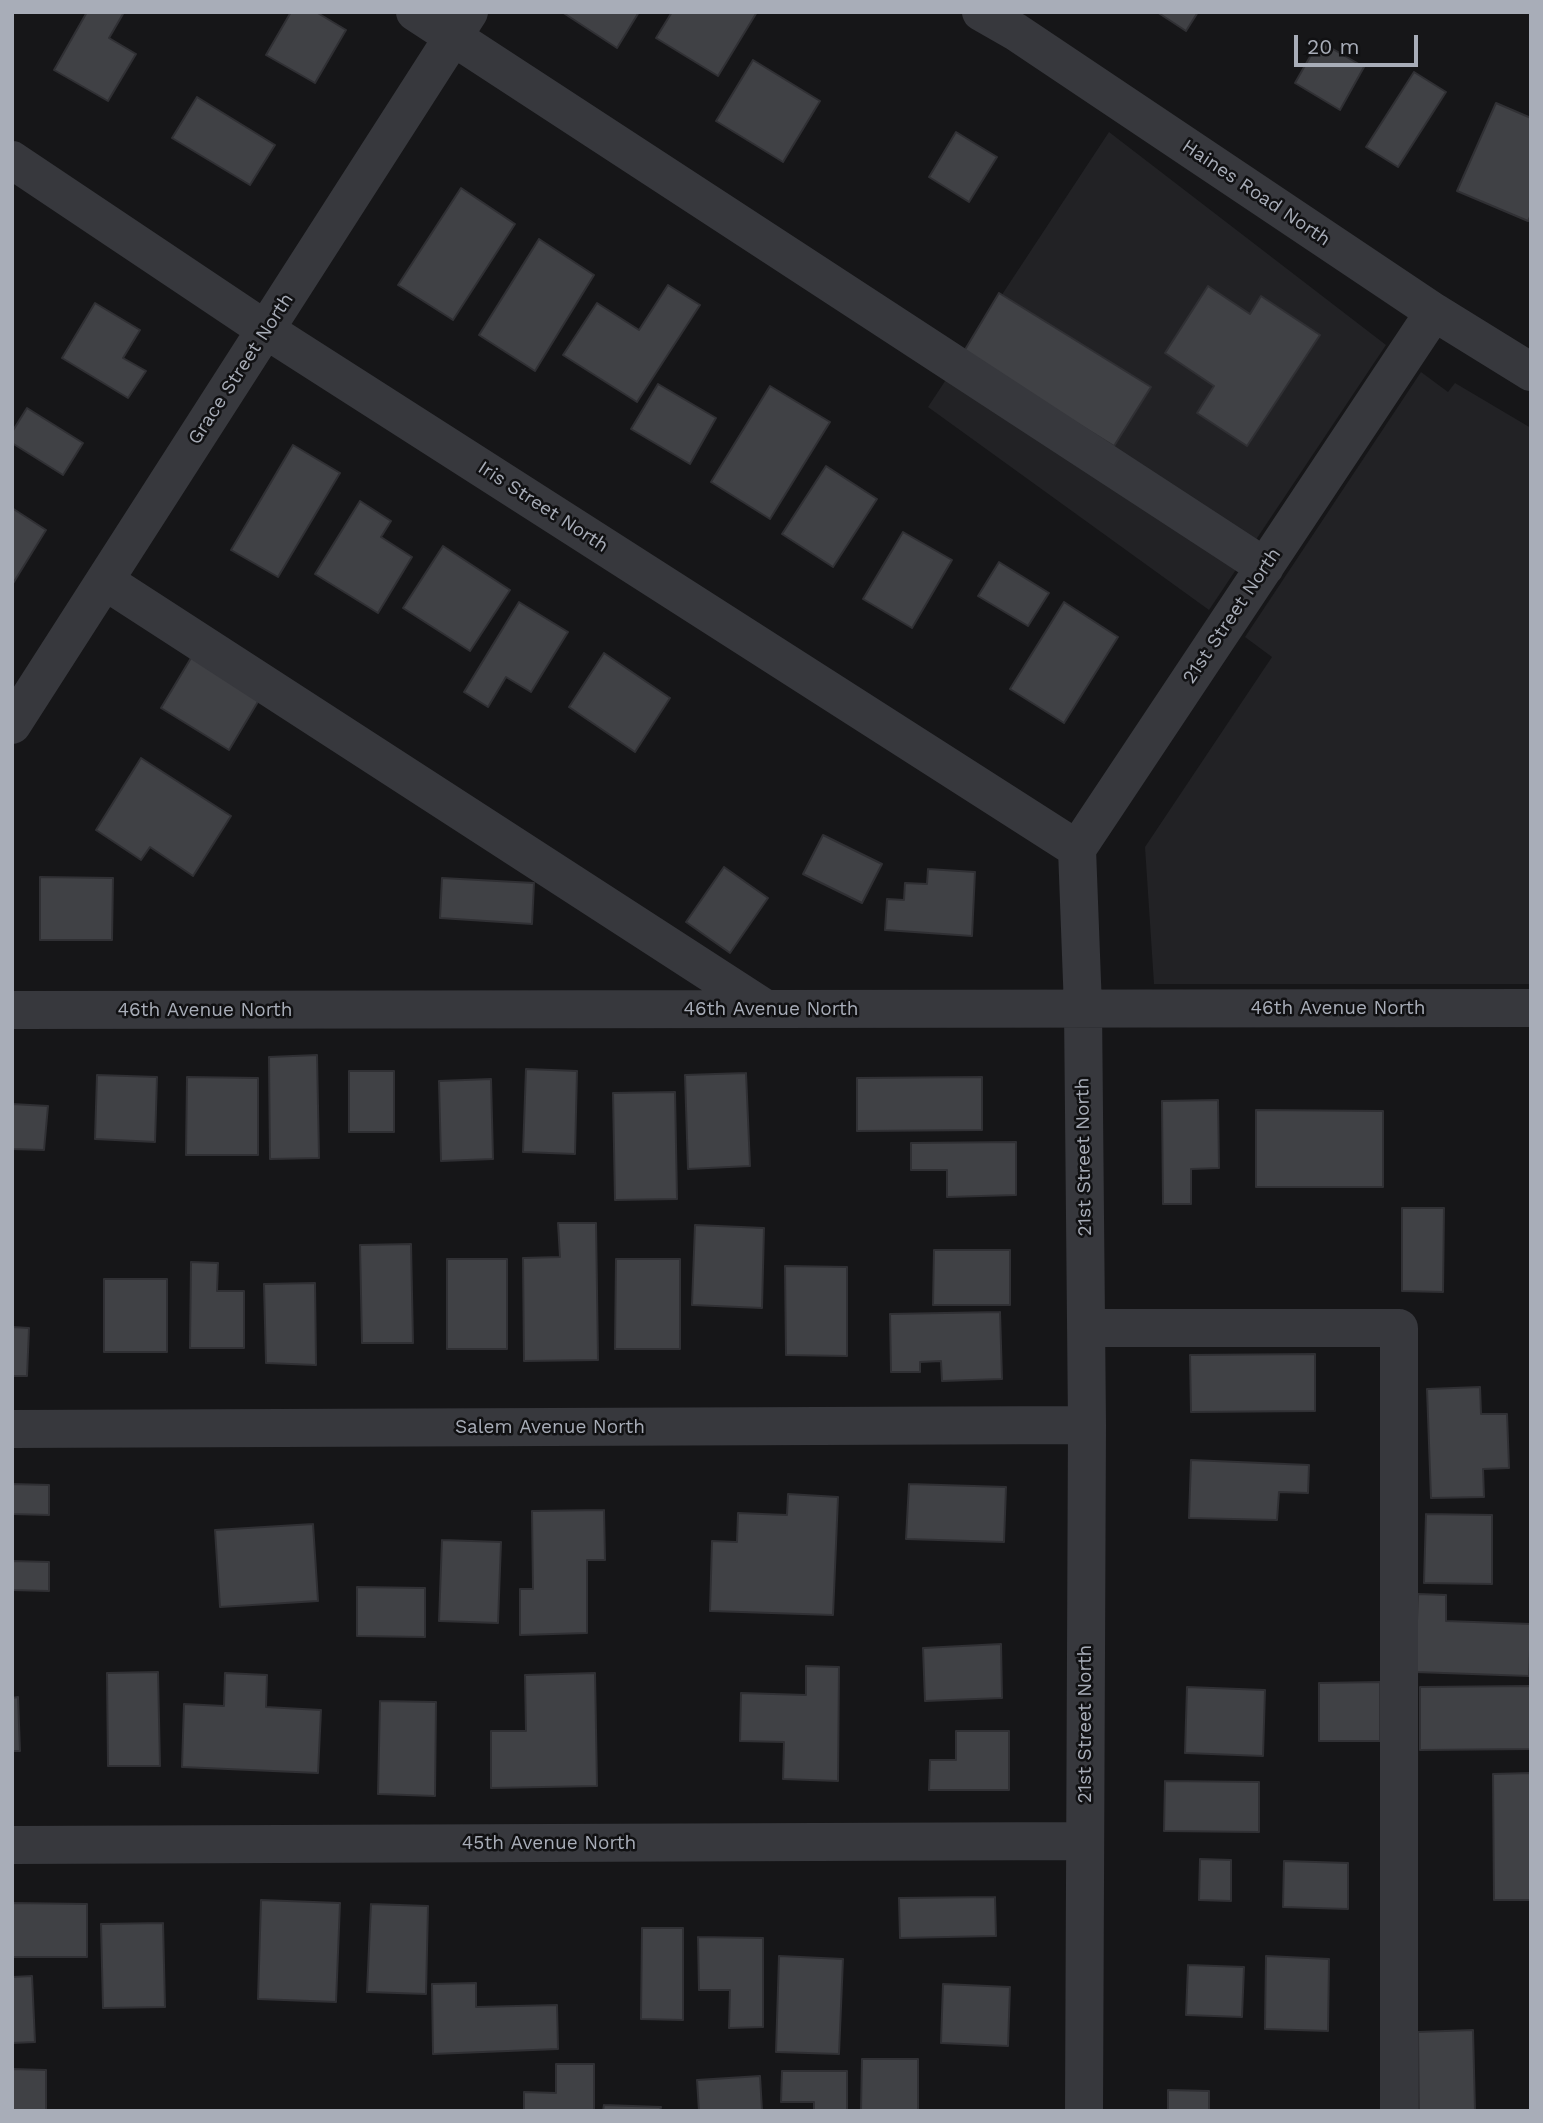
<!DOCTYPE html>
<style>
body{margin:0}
#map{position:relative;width:1543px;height:2123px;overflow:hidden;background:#161618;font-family:"Work Sans",sans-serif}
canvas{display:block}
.frame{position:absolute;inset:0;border:14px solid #a8adb8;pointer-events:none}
.scale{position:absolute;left:1294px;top:35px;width:124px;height:32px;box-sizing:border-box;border:4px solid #a8adb8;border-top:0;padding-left:9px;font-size:21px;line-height:24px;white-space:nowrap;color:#a8adb8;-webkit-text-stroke:5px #111113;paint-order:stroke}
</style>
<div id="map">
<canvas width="1543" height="2123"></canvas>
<div class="frame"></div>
<div class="scale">20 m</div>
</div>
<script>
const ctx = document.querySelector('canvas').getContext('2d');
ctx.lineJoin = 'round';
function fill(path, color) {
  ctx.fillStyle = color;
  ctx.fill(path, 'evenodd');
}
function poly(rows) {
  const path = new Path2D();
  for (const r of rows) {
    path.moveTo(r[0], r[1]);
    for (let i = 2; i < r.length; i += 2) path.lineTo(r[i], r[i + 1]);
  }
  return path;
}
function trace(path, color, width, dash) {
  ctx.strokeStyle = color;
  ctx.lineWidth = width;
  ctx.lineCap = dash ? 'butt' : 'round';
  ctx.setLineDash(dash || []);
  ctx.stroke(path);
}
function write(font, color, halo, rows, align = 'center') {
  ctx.font = font + ' "Work Sans",sans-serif';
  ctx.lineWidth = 5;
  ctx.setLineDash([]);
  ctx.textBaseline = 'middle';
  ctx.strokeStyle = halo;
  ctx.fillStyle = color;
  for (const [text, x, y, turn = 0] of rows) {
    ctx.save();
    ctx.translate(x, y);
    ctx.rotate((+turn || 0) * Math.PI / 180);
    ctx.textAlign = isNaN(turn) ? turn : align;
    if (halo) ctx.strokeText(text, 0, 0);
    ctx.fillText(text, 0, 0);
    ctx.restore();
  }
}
fill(poly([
 [1109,132,1386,345,1209,610,928,407],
 [1421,372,1448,392,1455,383,1531,428,1531,984,1154,984,1145,847,1272,657,1245,637]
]), '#222225');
const building = poly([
 [87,12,120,12,123,14,109,38,136,54,108,101,54,70,87,12],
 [291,12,316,12,346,30,315,83,266,55,291,12],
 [562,12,639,12,617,48,562,12],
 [672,12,757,12,718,76,656,38,672,12],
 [1157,12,1198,12,1186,31,1157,12],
 [1319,41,1364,67,1340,110,1295,83,1319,41],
 [753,60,820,101,783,162,716,121,753,60],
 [1414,72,1446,92,1398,167,1366,147,1414,72],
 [197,97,275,145,250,185,172,138,197,97],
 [1496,103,1531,118,1531,215,1528,221,1457,191,1496,103],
 [956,132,997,157,969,202,929,177,956,132],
 [461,188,515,224,453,320,398,285,461,188],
 [539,239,594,275,535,371,479,335,539,239],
 [668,285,700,305,637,402,563,355,597,303,639,330,668,285],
 [1208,286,1250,314,1261,296,1320,335,1247,446,1197,413,1214,386,1165,353,1208,286],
 [999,293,1151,387,1114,446,963,353,999,293],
 [95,303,140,330,123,358,146,371,128,398,62,358,95,303],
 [658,384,716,418,690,464,631,429,658,384],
 [770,386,830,422,770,519,711,482,770,386],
 [27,408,83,443,63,475,12,443,12,432,27,408],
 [293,445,340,473,278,577,231,550,293,445],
 [826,466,877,499,833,567,782,534,826,466],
 [360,501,391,521,381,537,412,557,378,613,315,574,360,501],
 [12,508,46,530,12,585,12,508],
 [903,532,952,560,912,628,863,599,903,532],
 [443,546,510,590,470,651,403,608,443,546],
 [999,562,1049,593,1028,626,978,596,999,562],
 [519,602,568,632,531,692,506,677,488,707,464,692,519,602],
 [1064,602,1118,637,1064,723,1010,689,1064,602],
 [197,648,265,690,229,750,161,708,197,648],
 [604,653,670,698,635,752,569,707,604,653],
 [141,758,231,816,193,876,150,847,141,860,96,830,141,758],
 [823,835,882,864,862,903,803,874,823,835],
 [724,867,768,898,730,953,686,922,724,867],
 [928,869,975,872,972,936,885,930,887,899,904,900,905,883,927,884,928,869],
 [40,877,113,878,112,940,40,940,40,877],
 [442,878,534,883,532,924,440,918,442,878],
 [317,1055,319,1158,270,1159,269,1057,317,1055],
 [526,1069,577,1071,575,1154,523,1152,526,1069],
 [349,1071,394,1071,394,1132,349,1132,349,1071],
 [746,1073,750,1166,688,1169,685,1075,746,1073],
 [97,1075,157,1077,155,1142,95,1139,97,1075],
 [187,1077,258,1078,258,1155,186,1155,187,1077],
 [982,1077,982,1130,857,1131,857,1078,982,1077],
 [491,1079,493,1159,441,1161,439,1081,491,1079],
 [675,1092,677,1199,615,1200,613,1093,675,1092],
 [1218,1100,1219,1168,1191,1169,1191,1204,1163,1204,1162,1101,1218,1100],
 [12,1104,48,1106,44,1150,12,1149,12,1104],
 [1256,1110,1383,1111,1383,1187,1256,1187,1256,1110],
 [1016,1142,1016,1195,947,1197,947,1170,911,1170,911,1143,1016,1142],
 [1402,1208,1444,1208,1443,1292,1402,1291,1402,1208],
 [558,1223,596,1223,598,1360,524,1361,523,1258,560,1257,558,1223],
 [695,1225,764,1228,762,1308,692,1305,695,1225],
 [411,1244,413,1343,362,1343,360,1245,411,1244],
 [934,1250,1010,1250,1010,1305,933,1305,934,1250],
 [447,1259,507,1259,507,1349,447,1349,447,1259],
 [616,1259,680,1259,680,1349,615,1349,616,1259],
 [191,1262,218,1263,217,1291,244,1291,244,1348,190,1348,191,1262],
 [785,1266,847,1267,847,1356,786,1355,785,1266],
 [104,1279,167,1279,167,1352,104,1352,104,1279],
 [315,1283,316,1365,266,1363,264,1284,315,1283],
 [1000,1312,1002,1379,942,1381,941,1361,920,1362,920,1372,891,1372,890,1314,1000,1312],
 [12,1327,29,1328,27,1376,12,1376,12,1327],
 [1315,1354,1315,1411,1191,1412,1190,1355,1315,1354],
 [1480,1387,1481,1414,1507,1414,1509,1468,1483,1469,1484,1497,1431,1498,1427,1389,1480,1387],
 [1191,1460,1309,1465,1308,1493,1279,1492,1277,1520,1189,1518,1191,1460],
 [12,1484,49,1485,49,1515,12,1514,12,1484],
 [909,1484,1006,1487,1004,1542,906,1539,909,1484],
 [788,1494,838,1497,833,1615,710,1611,712,1541,737,1542,738,1513,787,1515,788,1494],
 [604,1510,605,1560,587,1560,587,1633,520,1635,520,1589,533,1589,532,1511,604,1510],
 [1426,1514,1492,1515,1492,1584,1424,1583,1426,1514],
 [313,1524,318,1601,220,1607,215,1530,313,1524],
 [442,1540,501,1542,498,1623,439,1621,442,1540],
 [12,1561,49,1562,49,1591,12,1590,12,1561],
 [357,1587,425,1588,425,1637,357,1636,357,1587],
 [1418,1594,1446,1595,1446,1621,1531,1624,1529,1676,1415,1672,1418,1594],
 [1001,1644,1002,1698,925,1701,923,1648,1001,1644],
 [806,1666,839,1667,838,1781,783,1779,784,1742,740,1741,741,1693,806,1695,806,1666],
 [158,1672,160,1766,108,1766,107,1673,158,1672],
 [225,1673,267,1675,266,1707,321,1710,318,1773,182,1767,184,1704,224,1706,225,1673],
 [595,1673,597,1786,491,1788,491,1731,526,1731,525,1675,595,1673],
 [1380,1682,1380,1741,1319,1741,1319,1683,1380,1682],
 [1531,1686,1531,1749,1420,1750,1420,1687,1531,1686],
 [1187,1687,1265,1690,1263,1756,1185,1753,1187,1687],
 [18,1697,20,1751,12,1751,12,1698,18,1697],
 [380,1701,436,1702,435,1796,378,1794,380,1701],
 [956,1731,1009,1731,1009,1790,929,1790,930,1760,956,1760,956,1731],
 [1531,1773,1531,1900,1494,1900,1493,1774,1531,1773],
 [1165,1781,1259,1782,1259,1832,1164,1831,1165,1781],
 [1200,1859,1231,1860,1231,1901,1199,1900,1200,1859],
 [1284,1861,1348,1863,1348,1909,1283,1907,1284,1861],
 [995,1897,996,1936,900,1938,899,1898,995,1897],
 [261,1900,340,1903,336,2002,258,1999,261,1900],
 [12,1903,87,1904,87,1957,12,1957,12,1903],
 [371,1904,428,1906,426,1994,367,1992,371,1904],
 [163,1923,165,2007,103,2008,101,1924,163,1923],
 [642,1928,683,1928,683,2020,641,2019,642,1928],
 [698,1937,763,1938,763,2027,729,2028,730,1990,699,1990,698,1937],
 [779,1956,843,1959,839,2054,776,2052,779,1956],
 [1266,1956,1329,1959,1328,2031,1265,2029,1266,1956],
 [1188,1965,1244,1967,1242,2017,1186,2015,1188,1965],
 [32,1976,35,2042,12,2043,12,1977,32,1976],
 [476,1983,476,2007,557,2005,558,2049,433,2054,432,1984,476,1983],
 [943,1984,1010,1987,1008,2046,941,2043,943,1984],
 [1473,2030,1475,2111,1419,2111,1418,2032,1473,2030],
 [862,2059,918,2059,918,2111,861,2111,862,2059],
 [556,2064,594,2064,594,2111,524,2111,524,2092,556,2093,556,2064],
 [12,2069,46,2070,46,2111,12,2111,12,2069],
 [782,2071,847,2071,847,2111,814,2111,814,2102,781,2102,782,2071],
 [760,2076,762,2111,699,2111,697,2080,760,2076],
 [1168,2090,1209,2091,1209,2111,1168,2111,1168,2090],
 [604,2105,661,2107,660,2111,603,2111,604,2105]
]);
fill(building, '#404145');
trace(building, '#303034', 2);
trace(poly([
 [415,12,1265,567],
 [981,12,1016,32,1434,312,1531,372],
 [12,160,266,330,1077,849],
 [105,581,766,1009],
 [12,725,469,12],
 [12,1010,1531,1008],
 [1086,1328,1399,1328,1399,2111],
 [12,1429,1087,1425],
 [12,1845,1085,1841],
 [1084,2111,1087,1425,1083,1008,1077,849,1434,312]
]), '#37383d', 38);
write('19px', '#a8adb8', '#111113', [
 ["Haines Road North",1256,193,34],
 ["Grace Street North",241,369,-57],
 ["Iris Street North",543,507,33],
 ["21st Street North",1232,616,-56],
 ["46th Avenue North",1338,1008],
 ["46th Avenue North",771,1009],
 ["46th Avenue North",205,1010],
 ["21st Street North",1084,1157,-91],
 ["Salem Avenue North",550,1427],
 ["21st Street North",1085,1724,-90],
 ["45th Avenue North",549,1843]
]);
</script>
